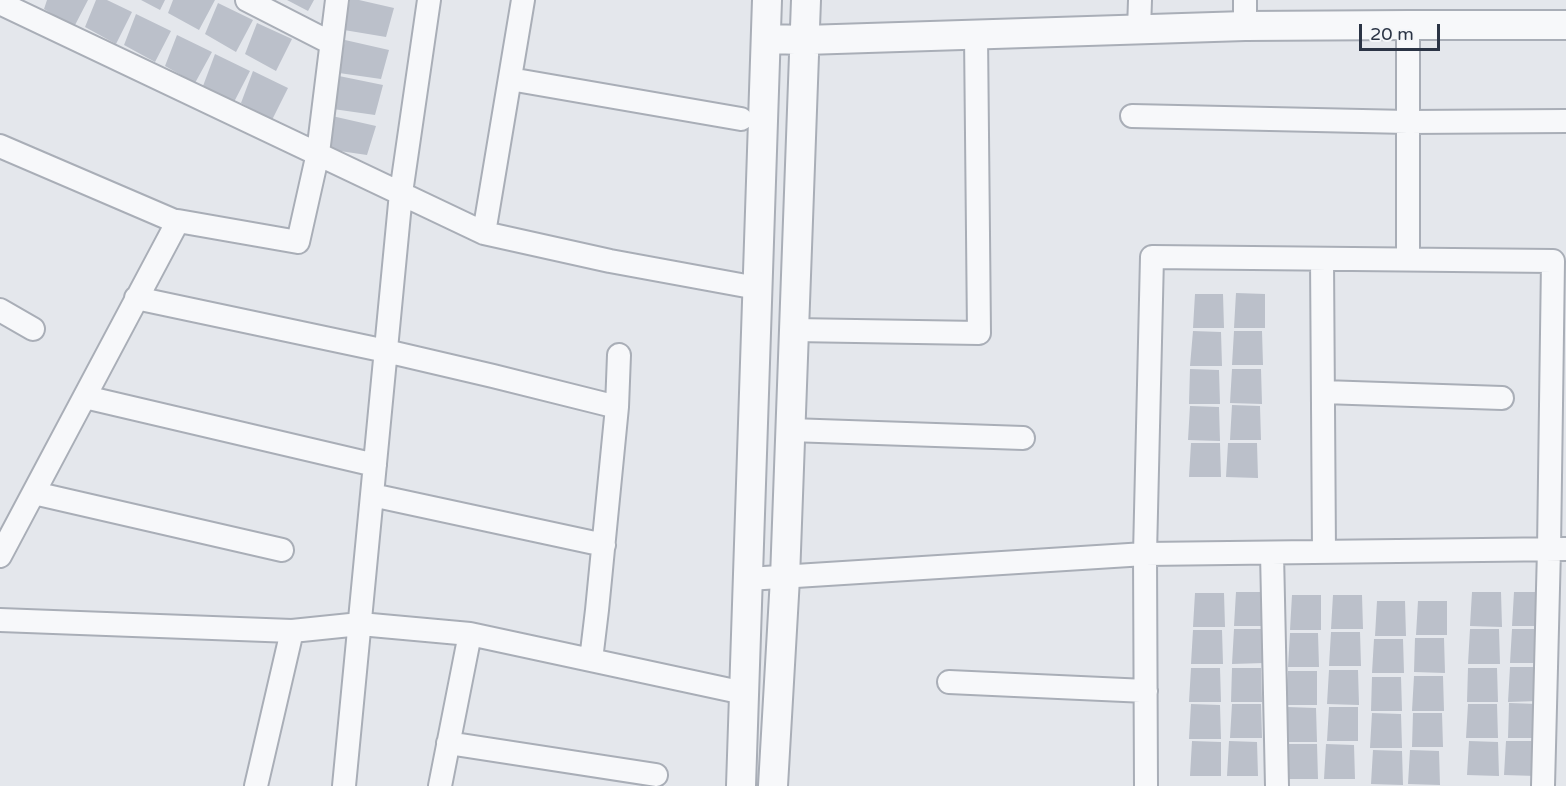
<!DOCTYPE html>
<style>
body{margin:0}
#map{position:relative;width:1566px;height:786px;overflow:hidden;background:#e4e7ec;font-family:"Varela Round",sans-serif}
canvas{display:block}
.scale{position:absolute;left:1359px;top:24px;width:81px;height:27px;box-sizing:border-box;border:3px solid #2b3445;border-top:0;padding-left:8px;font-size:18px;line-height:21px;white-space:nowrap;color:#2b3445;-webkit-text-stroke:4px #f4f6f9;paint-order:stroke}
</style>
<div id="map">
<canvas width="1566" height="786"></canvas>
<div class="scale">20 m</div>
</div>
<script>
const ctx = document.querySelector('canvas').getContext('2d');
ctx.lineJoin = 'round';
function fill(path, color) {
  ctx.fillStyle = color;
  ctx.fill(path, 'evenodd');
}
function poly(rows) {
  const path = new Path2D();
  for (const r of rows) {
    path.moveTo(r[0], r[1]);
    for (let i = 2; i < r.length; i += 2) path.lineTo(r[i], r[i + 1]);
  }
  return path;
}
function trace(path, color, width, dash) {
  ctx.strokeStyle = color;
  ctx.lineWidth = width;
  ctx.lineCap = dash ? 'butt' : 'round';
  ctx.setLineDash(dash || []);
  ctx.stroke(path);
}
fill(poly([
 [47,0,88,0,74,27,44,9],
 [96,0,107,0,132,12,116,44,85,27],
 [141,0,165,0,160,10],
 [173,0,215,0,199,30,168,13],
 [287,0,314,0,308,11],
 [350,0,359,0,394,8,386,37,344,30],
 [218,3,253,20,236,52,205,34],
 [136,14,171,31,155,62,124,45],
 [257,23,292,39,276,71,245,54],
 [177,35,212,52,195,83,165,66],
 [345,40,389,50,381,79,339,73],
 [215,54,250,71,234,102,203,86],
 [253,71,288,88,272,120,241,103],
 [339,76,383,85,375,115,333,109],
 [332,116,376,126,367,155,326,149],
 [1236,293,1265,294,1265,328,1234,328],
 [1195,294,1223,294,1224,328,1193,328],
 [1193,331,1221,332,1222,366,1190,366],
 [1234,331,1262,331,1263,365,1232,365],
 [1190,369,1219,370,1220,404,1189,404],
 [1232,369,1261,369,1262,404,1230,403],
 [1232,405,1260,406,1261,440,1230,440],
 [1190,406,1219,407,1220,441,1188,440],
 [1191,443,1220,443,1221,477,1189,477],
 [1228,443,1257,443,1258,478,1226,477],
 [1236,592,1265,592,1266,626,1234,626],
 [1472,592,1501,592,1502,627,1470,626],
 [1514,592,1542,592,1543,626,1512,626],
 [1195,593,1224,593,1225,627,1193,627],
 [1292,595,1321,595,1321,630,1290,630],
 [1333,595,1362,595,1363,629,1331,629],
 [1377,601,1405,601,1406,636,1375,636],
 [1418,601,1447,601,1447,635,1416,635],
 [1234,629,1263,629,1264,663,1232,664],
 [1470,629,1499,629,1500,664,1468,664],
 [1512,629,1540,629,1541,663,1510,663],
 [1193,630,1222,630,1223,664,1191,664],
 [1331,632,1360,632,1361,666,1329,666],
 [1290,633,1318,633,1319,667,1288,667],
 [1415,638,1444,638,1445,673,1414,672],
 [1374,639,1403,639,1404,673,1372,673],
 [1510,667,1538,667,1539,701,1508,702],
 [1191,668,1220,668,1221,702,1189,702],
 [1232,668,1261,668,1262,702,1231,702],
 [1468,668,1497,668,1498,702,1467,702],
 [1329,670,1358,670,1359,705,1327,704],
 [1288,671,1317,671,1317,705,1286,705],
 [1414,676,1443,676,1444,711,1412,711],
 [1372,677,1401,677,1402,711,1371,711],
 [1509,703,1538,704,1539,738,1508,738],
 [1191,704,1220,705,1221,739,1189,739],
 [1232,704,1261,704,1262,738,1230,738],
 [1468,704,1497,704,1498,738,1466,738],
 [1287,707,1316,708,1317,742,1286,742],
 [1329,707,1358,707,1358,741,1327,741],
 [1372,713,1401,714,1402,748,1370,748],
 [1413,713,1442,713,1443,747,1412,747],
 [1192,741,1221,742,1221,776,1190,776],
 [1229,741,1257,742,1258,776,1227,776],
 [1469,741,1498,742,1499,776,1467,775],
 [1506,741,1535,741,1536,776,1504,775],
 [1289,744,1317,744,1318,779,1287,779],
 [1326,744,1354,745,1355,779,1324,779],
 [1373,750,1402,751,1403,785,1371,784],
 [1410,750,1439,751,1440,785,1408,784]
]), '#bbc0ca');
const minor = poly([
 [247,0,331,43],
 [0,3,484,233,610,261,757,288],
 [1408,25,1408,259],
 [1245,26,1245,0],
 [1139,30,1140,0],
 [510,79,741,119],
 [1132,116,1408,122,1566,121],
 [0,146,177,222],
 [484,233,523,0],
 [1322,259,1324,552],
 [136,298,386,351,493,376,617,407,597,610,591,660],
 [0,310,33,329],
 [794,330,979,333,976,35],
 [1323,392,1502,398],
 [85,397,375,465],
 [617,407,619,355],
 [790,430,1023,438],
 [34,493,282,550],
 [372,495,604,545],
 [1272,553,1277,786],
 [0,556,178,221,298,242,318,153,337,0],
 [748,579,1145,554,1566,549],
 [0,620,292,631,256,786],
 [292,631,360,624,470,634,440,786],
 [470,634,744,693],
 [949,682,1146,691],
 [448,743,656,775],
 [344,786,401,193,429,0],
 [1146,786,1145,554,1152,257,1553,261,1549,549,1543,786]
]);
const tertiary = poly([
 [766,39,805,40,1245,26,1408,25,1566,25],
 [741,786,767,0],
 [773,786,785,578,806,0]
]);
trace(minor, '#a9aeb7', 26);
trace(tertiary, '#a9aeb7', 32);
trace(minor, '#f7f8fa', 22);
trace(tertiary, '#f7f8fa', 28);
</script>
